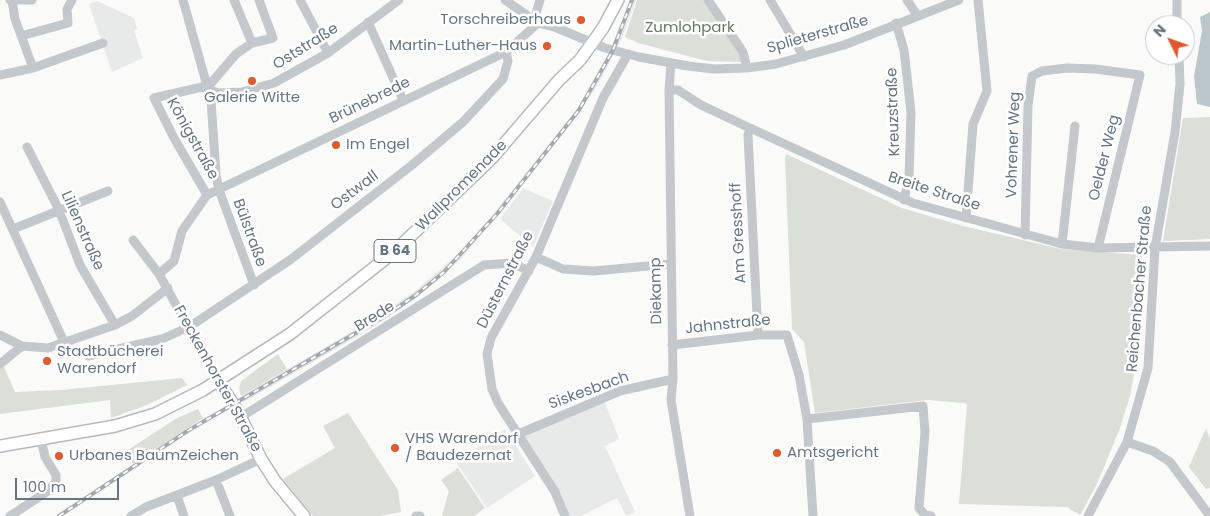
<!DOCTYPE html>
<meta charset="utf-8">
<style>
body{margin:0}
#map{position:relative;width:1210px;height:516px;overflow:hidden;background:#fafaf8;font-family:Poppins,sans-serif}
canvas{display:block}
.north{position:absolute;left:1145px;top:15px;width:50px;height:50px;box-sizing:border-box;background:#fff;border:1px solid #c1c8cd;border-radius:50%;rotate:312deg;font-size:14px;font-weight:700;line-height:20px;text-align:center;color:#657683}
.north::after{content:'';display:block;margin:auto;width:18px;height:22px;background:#e5582c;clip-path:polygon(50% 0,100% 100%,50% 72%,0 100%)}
.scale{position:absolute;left:15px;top:478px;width:104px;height:22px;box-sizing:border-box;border:2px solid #657683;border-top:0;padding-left:6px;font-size:15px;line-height:18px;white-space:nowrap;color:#657683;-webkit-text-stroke:4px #fff;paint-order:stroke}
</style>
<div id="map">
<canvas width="1210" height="516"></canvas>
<div class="north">N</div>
<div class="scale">100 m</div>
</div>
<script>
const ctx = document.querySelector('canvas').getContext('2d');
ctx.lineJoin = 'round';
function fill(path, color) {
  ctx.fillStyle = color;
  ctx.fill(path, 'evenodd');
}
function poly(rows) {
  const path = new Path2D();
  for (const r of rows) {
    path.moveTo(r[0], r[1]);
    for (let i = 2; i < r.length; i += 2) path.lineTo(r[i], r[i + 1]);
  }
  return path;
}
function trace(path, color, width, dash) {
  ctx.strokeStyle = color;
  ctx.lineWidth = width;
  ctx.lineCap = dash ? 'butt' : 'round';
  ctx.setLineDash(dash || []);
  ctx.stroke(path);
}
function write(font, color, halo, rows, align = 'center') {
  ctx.font = font + ' Poppins,sans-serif';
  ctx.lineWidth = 5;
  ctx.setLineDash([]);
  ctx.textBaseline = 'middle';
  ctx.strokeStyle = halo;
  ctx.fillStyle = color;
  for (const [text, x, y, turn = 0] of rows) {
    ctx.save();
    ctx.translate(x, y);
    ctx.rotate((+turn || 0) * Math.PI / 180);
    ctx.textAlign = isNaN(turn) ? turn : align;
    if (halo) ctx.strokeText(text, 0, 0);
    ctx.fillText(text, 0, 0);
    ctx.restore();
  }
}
fill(poly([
 [631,0,636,0,623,36,601,79,580,112,462,258,418,297,372,328,244,402,241,396,367,323,414,292,458,254,495,212,577,109,606,59],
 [97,1,134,18,137,29,134,30,143,58,112,72,89,4],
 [523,188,553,201,533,247,500,219],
 [604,400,619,439,605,446,635,512,626,516,617,498,581,516,570,516,557,490,521,437],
 [505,429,535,476,487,508,456,462]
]), '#e8e9e9');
fill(poly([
 [637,0,705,0,741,53,742,62,707,61,638,43,625,37],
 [1210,117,1210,239,1163,241,1183,118],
 [786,154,902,208,963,226,1061,249,1142,255,1139,348,1130,396,1120,428,1097,484,1080,515,1067,507,959,504,967,404,964,403,928,400,815,413,804,342,792,329,785,159],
 [278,354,287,369,241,396,239,388,241,381],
 [0,365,4,367,15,392,61,390,182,378,187,385,147,405,111,418,110,400,0,414],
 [198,409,203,418,133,464,125,452,177,418],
 [348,413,398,490,401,512,380,516,313,516,283,479,335,448,323,426],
 [1206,428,1210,439,1210,488,1206,489,1189,467],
 [458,468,485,508,474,516,442,516,449,491,441,480]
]), '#dadfd7');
fill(poly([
 [1210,12,1210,107,1197,104,1194,76,1202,31,1200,17]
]), '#bbc7cb');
const major = poly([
 [218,381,237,410,261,459,275,481,304,516],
 [0,446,115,426,155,414,203,390,290,334,394,252,492,158,559,80,580,60,603,28,618,0]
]);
trace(major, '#b5babe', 14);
trace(poly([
 [10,0,32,0],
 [12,0,15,19,33,68],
 [183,0,211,100,216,175,219,190,254,285],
 [300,0,328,53],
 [505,0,538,23,562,29],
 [708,0,743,52,747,68],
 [770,0,804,57],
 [907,0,917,15],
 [1177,0,1177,25],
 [534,20,540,0],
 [368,22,403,100],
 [896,23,904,50,911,112,909,178,904,200],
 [557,28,605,48,639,57,688,66,714,69,747,68,776,64,844,45,959,0],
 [21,36,68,23,67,9,72,0],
 [252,43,273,38,259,0],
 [671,63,669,90,673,379,671,400,690,516],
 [0,75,33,68,103,43],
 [207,88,236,54,252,43,234,0],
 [669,90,678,90,701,105,750,128,913,203,1062,244,1098,248,1210,246],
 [750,128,748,135,758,335],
 [27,147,59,210,80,265,115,325],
 [207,195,174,138,154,98,202,87,218,93,242,92,274,83,328,53,399,0],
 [0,202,64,342],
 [966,218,973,124,987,91,978,0],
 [13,229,108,191],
 [1025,235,1028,105,1032,76,1042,71,1067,68,1095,69,1140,75,1098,248],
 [133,240,159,274,218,381],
 [1062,244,1075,126],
 [536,257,563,269,594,271,670,264],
 [159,274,174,261,182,231,207,195,506,52,538,23],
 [0,335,22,346,48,348,115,325,132,316,168,288],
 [672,345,758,335,787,335,799,375,807,419,813,516],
 [88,356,162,339,189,327,290,260,412,165,463,122,503,79,508,61,506,52],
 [0,364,22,346],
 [241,417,484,265,512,263,529,271],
 [807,419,923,406,925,432,919,508,925,515,931,516],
 [516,435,620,391,673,379],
 [1127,442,1153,451,1170,462,1210,516],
 [216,480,230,516],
 [177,496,184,516],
 [10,516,48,491,56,482,56,475,45,457,41,439],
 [131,516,146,507,216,480,261,459],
 [416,516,420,516],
 [565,516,555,492,498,403,492,389,487,354,491,338,536,257,603,98,628,54],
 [1088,516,1127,442,1148,368,1155,248,1175,132,1180,84,1179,55]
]), '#c3c8cc', 9);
trace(major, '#fff', 11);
const rail = poly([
 [59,516,189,430,385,316,416,295,444,272,497,214,579,110,613,50,632,0]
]);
trace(rail, '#a2aab0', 4);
trace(rail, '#fff', 2, [5.5]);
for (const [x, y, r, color] of [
 [581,20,5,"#e5582c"],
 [547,46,5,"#e5582c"],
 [252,81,5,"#e5582c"],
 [336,145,5,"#e5582c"],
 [47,361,5,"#e5582c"],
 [395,448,5,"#e5582c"],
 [777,453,5,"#e5582c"],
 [59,456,5,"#e5582c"]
]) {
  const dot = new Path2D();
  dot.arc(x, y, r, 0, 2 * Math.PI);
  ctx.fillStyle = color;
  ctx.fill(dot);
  trace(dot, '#fff', 2);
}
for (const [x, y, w] of [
 [395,251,42]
]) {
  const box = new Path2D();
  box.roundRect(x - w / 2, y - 11.5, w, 23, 4);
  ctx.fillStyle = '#fff';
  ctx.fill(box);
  trace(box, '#657683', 1);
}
write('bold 14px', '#657683', null, [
 ["B 64",395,251]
]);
write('15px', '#657683', '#fff', [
 ["Torschreiberhaus",571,20,"right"],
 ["Martin-Luther-Haus",537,46,"right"],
 ["Galerie Witte",252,98,"center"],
 ["Im Engel",346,145],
 ["Stadtbücherei",57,352],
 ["Warendorf",57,369],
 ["VHS Warendorf",405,439],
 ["/ Baudezernat",405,456],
 ["Amtsgericht",787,453],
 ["Urbanes BaumZeichen",69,456]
], 'left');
write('15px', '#677a64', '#fff', [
 ["Zumlohpark",690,28]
]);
write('15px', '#657683', '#fff', [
 ["Splieterstraße",818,35,-16],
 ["Oststraße",306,47,-32],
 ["Brünebrede",370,101,-26],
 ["Kreuzstraße",894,112,-92],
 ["Königstraße",192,139,61],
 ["Vohrener Weg",1014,145,-88],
 ["Oelder Weg",1105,158,-76],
 ["Wallpromenade",462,186,-45],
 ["Ostwall",355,191,-37],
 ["Breite Straße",934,192,18],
 ["Lilienstraße",82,231,66],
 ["Bülstraße",249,233,70],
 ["Am Gresshoff",739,233,-93],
 ["Düsternstraße",506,280,-63],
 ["Reichenbacher Straße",1140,289,-85],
 ["Diekamp",657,291,-91],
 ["Brede",375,317,-32],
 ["Jahnstraße",728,325,-6],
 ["Freckenhorster Straße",217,379,61],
 ["Siskesbach",589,391,-20]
]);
</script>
